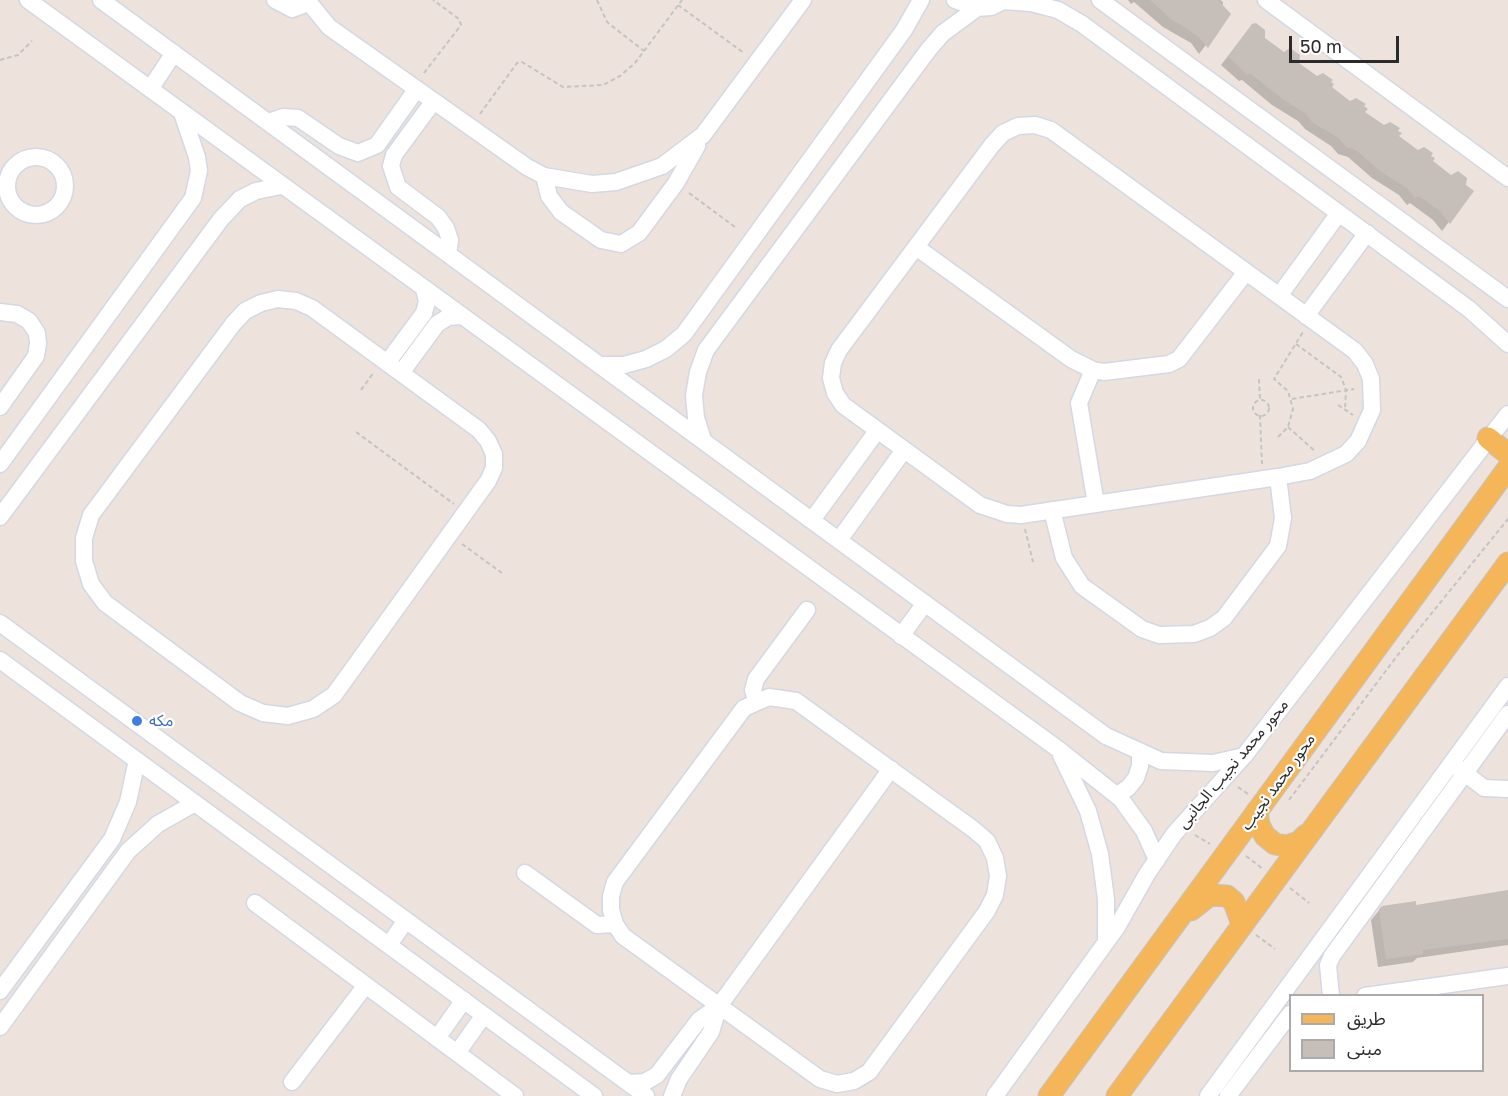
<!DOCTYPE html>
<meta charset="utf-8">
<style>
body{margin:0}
#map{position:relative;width:1508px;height:1096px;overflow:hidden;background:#ede3dc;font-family:"Golos Text","Noto Sans Arabic",sans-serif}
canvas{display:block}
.legend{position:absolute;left:1289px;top:994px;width:195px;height:78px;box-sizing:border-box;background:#fff;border:2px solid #aaa;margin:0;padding:8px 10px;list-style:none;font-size:18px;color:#2b2b2b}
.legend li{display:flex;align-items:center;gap:12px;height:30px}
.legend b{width:30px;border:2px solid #aaa}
.scale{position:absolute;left:1289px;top:36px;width:110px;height:27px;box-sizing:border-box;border:3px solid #2b2b2b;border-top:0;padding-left:8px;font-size:18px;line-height:21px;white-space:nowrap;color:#2b2b2b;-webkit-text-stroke:4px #fff;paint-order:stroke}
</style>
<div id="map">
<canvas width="1508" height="1096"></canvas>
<ul class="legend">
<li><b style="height:8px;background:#f5b659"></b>طريق</li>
<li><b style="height:16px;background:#c6beb8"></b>مبنى</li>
</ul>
<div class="scale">50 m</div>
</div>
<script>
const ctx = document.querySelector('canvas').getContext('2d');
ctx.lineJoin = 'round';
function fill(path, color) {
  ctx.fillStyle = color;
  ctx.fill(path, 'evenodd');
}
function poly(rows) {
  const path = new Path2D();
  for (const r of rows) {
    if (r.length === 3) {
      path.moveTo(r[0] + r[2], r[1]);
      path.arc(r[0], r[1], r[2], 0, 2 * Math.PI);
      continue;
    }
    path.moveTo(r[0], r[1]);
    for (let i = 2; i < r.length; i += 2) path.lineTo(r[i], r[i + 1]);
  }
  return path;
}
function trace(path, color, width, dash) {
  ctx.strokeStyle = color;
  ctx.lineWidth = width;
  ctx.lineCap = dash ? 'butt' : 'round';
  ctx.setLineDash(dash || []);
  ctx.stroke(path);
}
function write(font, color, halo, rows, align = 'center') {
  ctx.font = font + ' "Golos Text","Noto Sans Arabic",sans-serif';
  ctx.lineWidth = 4.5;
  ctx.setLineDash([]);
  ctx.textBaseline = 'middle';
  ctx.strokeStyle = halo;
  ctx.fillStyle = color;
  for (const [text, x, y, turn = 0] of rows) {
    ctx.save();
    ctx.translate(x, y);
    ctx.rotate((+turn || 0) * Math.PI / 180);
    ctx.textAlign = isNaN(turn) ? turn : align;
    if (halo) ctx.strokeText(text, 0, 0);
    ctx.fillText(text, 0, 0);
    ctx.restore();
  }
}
fill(poly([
 [1128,0,1220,0,1223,2,1222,10,1229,15,1199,54,1191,43,1163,27,1134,2,1131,4],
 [1252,25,1263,39,1472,191,1442,231,1433,220,1410,203,1407,205,1399,195,1372,178,1348,157,1338,154,1331,146,1305,129,1298,121,1272,105,1242,80,1239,81,1221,65],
 [1508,892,1508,945,1417,958,1413,962,1378,967,1371,920,1382,907,1415,907]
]), '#0003');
fill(poly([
 [1150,0,1218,0,1231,14,1208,48,1198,36,1171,19],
 [1256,23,1265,30,1265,38,1284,52,1290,48,1300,55,1299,63,1317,76,1323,73,1333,80,1331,82,1334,84,1332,87,1350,101,1356,98,1366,104,1364,106,1368,109,1365,112,1384,125,1390,122,1400,128,1398,131,1402,133,1399,136,1418,150,1424,147,1433,153,1431,156,1435,158,1433,161,1451,175,1458,171,1467,178,1466,185,1474,191,1450,224,1441,212,1419,196,1415,198,1407,188,1380,171,1356,150,1346,147,1339,138,1312,122,1306,114,1280,97,1250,73,1247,75,1228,56,1252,24],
 [1508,890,1508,939,1423,950,1423,954,1386,959,1379,909,1382,906,1416,901,1416,905]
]), '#c6beb8');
const minor = poly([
 [28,0,1058,749,1121,799,1144,831,1157,860],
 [101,0,1106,736,1161,761,1213,763,1244,756],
 [275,0,292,9,308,3],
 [307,0,329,27,527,167,544,176,592,184,616,182,662,166,703,135,803,0],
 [955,0,977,8,991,7,1005,0],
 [1100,0,1508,299],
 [1266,0,1508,178],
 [1003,1,1031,3,1058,10,1082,24,1469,309,1508,344],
 [150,89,174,53],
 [433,102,394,155,391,166,398,187,438,217,446,228,450,240,448,254],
 [268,122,283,117,298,118,339,146,358,153,377,145,416,90],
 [1035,125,1051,130,1355,351,1365,364,1371,379,1372,410,1358,441,1346,454,1310,471,1278,477,1021,515,1007,514,980,505,843,405,835,393,831,378,833,363,839,350,992,145,1003,133,1018,126,1035,125],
 [36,186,29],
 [544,176,549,196,561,212,601,240,621,244,639,233,676,183,697,146],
 [916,247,1071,359,1093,370,1104,372,1169,364,1179,359,1246,272],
 [1279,296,1339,213],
 [278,299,296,301,312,308,479,430,488,441,494,454,494,468,488,481,334,695,313,709,288,716,263,713,240,703,105,603,91,584,84,561,84,538,91,515,233,324,245,311,261,303,278,299],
 [0,312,17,314,29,321,37,333,38,343,36,356,0,407],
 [1306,316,1367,233],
 [387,363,424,313,427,301,424,289],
 [601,365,624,365,646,359,666,349,684,334,904,30,921,0],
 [1093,370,1079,403,1096,504],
 [401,373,437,324,448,317,461,316],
 [703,440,696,418,694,395,698,372,706,350,929,49,943,33,977,8],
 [0,464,193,198,199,171,197,157,182,113],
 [1052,510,1064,558,1082,586,1142,629,1159,635,1194,634,1210,628,1224,618,1278,546,1283,518,1278,477],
 [0,517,221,219,240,199,256,191,281,186],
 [812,520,877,431],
 [839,540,904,450],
 [0,623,646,1096],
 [901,636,925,603],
 [0,660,594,1096],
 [769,697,796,701,973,829,987,841,995,858,998,876,995,895,987,911,869,1072,854,1081,837,1084,820,1079,623,936,615,924,611,910,611,896,615,882,744,708,769,697],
 [756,701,753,690,756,679,807,610],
 [1061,755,1088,811,1100,854,1106,899,1106,942],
 [1457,767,1484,788,1508,789],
 [1117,795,1128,788,1136,778,1140,766,1140,753],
 [525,873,597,925,615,924],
 [255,903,515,1096],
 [389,945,406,920],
 [0,991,112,839,128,802,137,760],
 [1331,996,1328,965,1332,956,1508,714],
 [1365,996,1508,976],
 [0,1027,128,851,158,824,195,803],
 [437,1038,464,1000],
 [457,1053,484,1015],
 [292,1082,366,985],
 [629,1083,645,1082,657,1075,699,1020,719,1006,891,769],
 [672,1096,679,1079,711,1032,719,1006],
 [995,1096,1117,927,1147,874,1174,834,1244,756,1508,414],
 [1208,1096,1508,686],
 [1228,1096,1290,1014]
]);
const major = poly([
 [1488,438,1508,454],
 [1257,811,1259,825,1265,836,1275,844,1287,846,1299,842,1306,835],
 [1191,910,1210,895,1227,896,1234,902,1242,924],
 [1049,1096,1508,468],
 [1117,1096,1508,563]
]);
trace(minor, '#d2d8e4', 19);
trace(major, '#c4c4c4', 23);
trace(poly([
 [597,0,607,22,644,51],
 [678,5,744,53],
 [0,60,18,55,32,41],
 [424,73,461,25,459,19,433,0],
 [480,114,517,63,522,62,563,87,603,85,620,76,635,63,682,0],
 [689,193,735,227],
 [1296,344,1341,377,1346,390,1345,410],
 [1259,379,1260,399],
 [361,390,374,372],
 [1292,399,1354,389],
 [1261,408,8],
 [1338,405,1353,415],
 [1260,415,1262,464],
 [1288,427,1316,452],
 [356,432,454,504],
 [1278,437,1288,427,1293,409,1288,391,1274,379,1303,332],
 [1025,529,1033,562],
 [462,544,502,573],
 [1238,787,1248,794],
 [1289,800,1397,656,1508,519],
 [1195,835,1210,844],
 [1246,856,1263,869],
 [1290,888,1309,903],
 [1256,935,1275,949]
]), '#c4c4c4', 2, [4.5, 3]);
trace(minor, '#fff', 16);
trace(major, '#f5b659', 21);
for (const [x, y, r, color] of [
 [137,721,6,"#3f7fe0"]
]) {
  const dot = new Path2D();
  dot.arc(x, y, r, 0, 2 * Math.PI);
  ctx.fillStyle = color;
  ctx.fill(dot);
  trace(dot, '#fff', 2);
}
write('16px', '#366cbe', '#fff', [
 ["مكه",149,721]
], 'left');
write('16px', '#2b2b2b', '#fff', [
 ["محور محمد نجيب الجانبى",1233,764,-50],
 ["محور محمد نجيب",1278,782,-54]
]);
</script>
